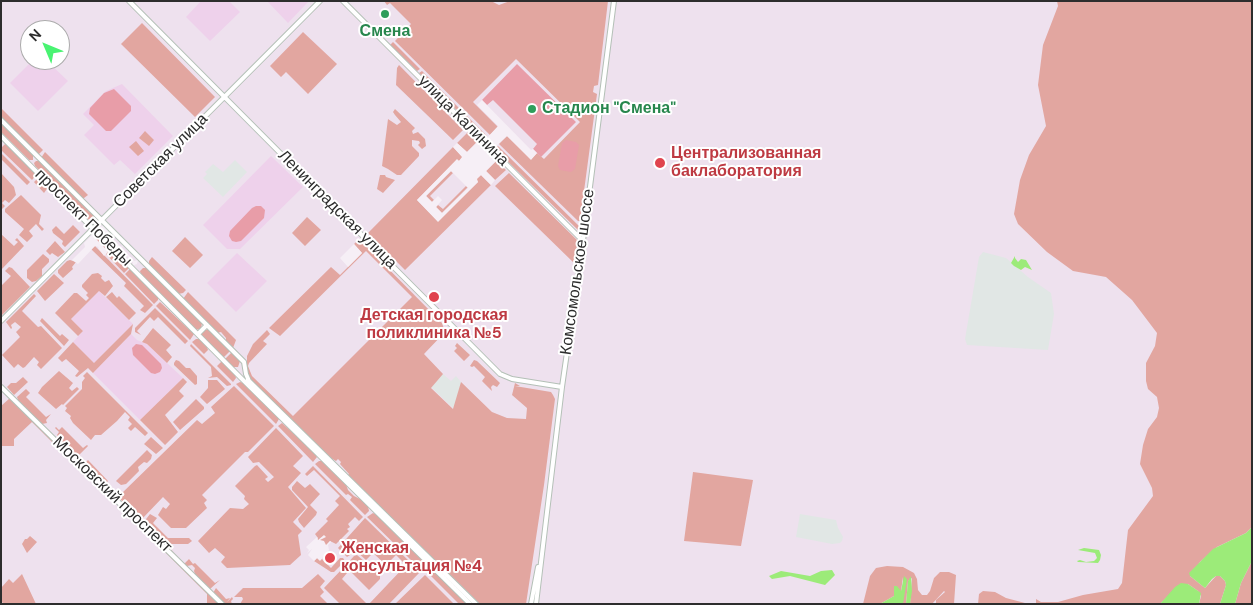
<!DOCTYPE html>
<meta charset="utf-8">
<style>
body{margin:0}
#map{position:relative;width:1253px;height:605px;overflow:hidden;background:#eee1ee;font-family:"DM Sans",sans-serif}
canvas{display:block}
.frame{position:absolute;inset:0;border:2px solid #2d2d2d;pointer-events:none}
.north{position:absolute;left:20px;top:20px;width:50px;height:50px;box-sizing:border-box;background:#fff;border:1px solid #ababab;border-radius:50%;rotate:315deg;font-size:14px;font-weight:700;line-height:20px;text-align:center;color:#2d2d2d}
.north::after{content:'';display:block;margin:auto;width:18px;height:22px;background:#49f372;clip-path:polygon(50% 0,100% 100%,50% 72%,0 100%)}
</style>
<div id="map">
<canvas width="1253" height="605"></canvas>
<div class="frame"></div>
<div class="north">N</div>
</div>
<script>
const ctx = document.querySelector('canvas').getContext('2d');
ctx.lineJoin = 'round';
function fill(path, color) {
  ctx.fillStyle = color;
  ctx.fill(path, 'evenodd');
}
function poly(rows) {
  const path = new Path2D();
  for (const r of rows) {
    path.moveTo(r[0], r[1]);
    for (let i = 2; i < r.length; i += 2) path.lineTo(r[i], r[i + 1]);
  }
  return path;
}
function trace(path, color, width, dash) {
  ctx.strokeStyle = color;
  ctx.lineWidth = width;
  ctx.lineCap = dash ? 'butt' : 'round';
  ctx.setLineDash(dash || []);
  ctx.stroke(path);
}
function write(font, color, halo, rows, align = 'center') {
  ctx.font = font + ' "DM Sans",sans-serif';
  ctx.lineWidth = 4;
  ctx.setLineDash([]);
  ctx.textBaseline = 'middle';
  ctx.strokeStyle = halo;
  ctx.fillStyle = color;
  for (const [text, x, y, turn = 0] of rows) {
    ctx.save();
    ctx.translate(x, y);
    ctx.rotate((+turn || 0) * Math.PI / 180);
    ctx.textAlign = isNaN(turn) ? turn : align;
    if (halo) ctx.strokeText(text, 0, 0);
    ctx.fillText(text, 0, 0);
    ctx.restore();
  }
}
fill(poly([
 [235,160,247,172,223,197,203,178,207,174,205,172,213,164,223,172],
 [983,252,1006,258,1028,277,1051,293,1054,314,1048,350,967,345,965,339,979,257],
 [443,374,451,381,456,376,461,382,454,409,431,387],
 [800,514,836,520,838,528,843,537,842,541,840,543,832,544,796,537]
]), '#e1e7e5');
fill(poly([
 [201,1,229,1,240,12,210,41,186,17],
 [267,1,309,1,288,23],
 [33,60,46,60,68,81,38,111,10,83],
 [122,84,173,136,135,174,120,160,114,165,84,135,94,125,83,114,106,91],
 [271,156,303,187,240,249,227,249,203,225],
 [237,253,267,281,236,312,207,283],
 [99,291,133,324,94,363,73,342,83,331,71,319],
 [131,334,137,340,147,344,183,378,140,420,93,373]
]), '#eed1eb');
fill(poly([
 [384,1,491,1,499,5,510,1,608,1,598,85,594,86,593,92,597,94,580,221,578,221,499,144,507,136,531,159,537,153,544,159,580,122,516,59,473,102,498,127,490,135,395,41,411,24,390,3,387,5],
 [1057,1,1252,1,1252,527,1246,533,1217,547,1200,562,1190,576,1205,588,1216,576,1220,576,1225,581,1226,585,1220,604,1199,604,1201,596,1198,591,1188,584,1168,596,1160,604,1036,604,1036,599,1041,602,1058,602,1083,595,1118,589,1122,583,1128,530,1153,496,1152,488,1140,464,1143,445,1148,429,1157,417,1159,408,1157,397,1148,389,1146,381,1146,363,1155,346,1157,333,1132,300,1106,277,1073,271,1047,252,1018,224,1014,214,1020,180,1029,155,1046,126,1038,85,1043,45,1058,6],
 [142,23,215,97,195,117,121,44],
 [303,32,337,64,308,94,286,72,281,77,270,66],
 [393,42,420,69,417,71,390,45],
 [399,65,463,130,453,140,396,85,397,68],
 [422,71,487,136,485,138,419,73],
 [1,108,43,150,39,154,37,154,1,118],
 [395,109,415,128,412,131,413,134,418,132,425,139,426,146,422,149,418,145,420,143,419,141,412,140,412,146,419,153,419,156,401,175,397,175,388,169,382,166,388,119,397,125,401,122,395,115,393,112],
 [1,123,33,155,33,160,29,160,1,132],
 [145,131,154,140,149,146,139,138],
 [468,132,477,142,467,152,457,143],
 [136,141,144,151,138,156,129,147],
 [6,143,37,174,32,180,1,150,1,148],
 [498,146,579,226,578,230,495,149],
 [453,147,463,157,459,161,457,160,417,200,438,221,478,182,476,179,481,175,491,185,405,270,368,233],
 [45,152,88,195,84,198,81,198,41,158],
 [1,153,30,182,27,185,1,159],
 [36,161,40,161,95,216,90,221,35,166,34,163],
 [496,161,506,170,495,180,486,171],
 [451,171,453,173,430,196,434,200,432,202,426,196],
 [1,173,14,187,16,195,9,203,5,200,2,203,5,206,2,209],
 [509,173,578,241,575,264,495,186],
 [380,175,385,175,386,177,395,180,383,193,377,189],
 [39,177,41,177,49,186,44,193,34,182],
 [466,186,468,187,442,213,436,207,438,205,443,209],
 [21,195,41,215,39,224,44,229,42,231,36,224,29,231,33,236,27,242,19,235,24,229,5,212,5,209],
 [307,217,321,230,305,246,292,233],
 [73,225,80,232,65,247,62,244,63,241,53,233,52,230,56,226,64,234],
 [1,234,14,246,18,242,15,240,17,238,24,246,1,270],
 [98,236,129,268,124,273,106,254,108,251,96,239],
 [185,237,203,255,190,268,172,251],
 [359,239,442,323,445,332,424,354,443,374,431,388,453,409,461,382,492,412,507,418,526,419,527,408,512,395,515,383,520,386,515,386,551,392,553,395,555,399,544,485,526,604,480,604,348,475,349,474,340,464,341,462,338,459,336,461,327,456,254,384,249,376,247,368,247,356,253,344,267,330,270,334,263,341,267,344,249,363,248,366,252,376,293,416,412,297,366,251,280,336,269,328,331,267,340,275,362,253,354,244],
 [55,241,65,252,58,257,52,253,50,255,46,251],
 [95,246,153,305,145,313,140,310,144,306,124,286,126,283,91,249],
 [43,254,49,259,49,262,42,269,42,276,36,281,32,282,27,278,27,270],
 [152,257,186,290,183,293,178,294,149,265,149,261],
 [70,260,76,262,72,267,73,269,63,278,58,273,58,270,67,261],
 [9,267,12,268,30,287,1,316,1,286,11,276,5,271],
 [143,268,147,268,202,323,201,329,195,330,141,275,140,271],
 [130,269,158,297,158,300,154,304,125,274],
 [98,273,102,276,101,278,105,282,109,280,113,286,105,296,99,291,71,319,83,331,78,336,55,313,74,293,77,293,86,301,89,298,86,295,88,293,82,287,82,285,92,274],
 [54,274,64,283,45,301,37,291],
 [112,292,117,298,119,296,136,313,129,320,106,297],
 [188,292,236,340,233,348,226,342,226,338,221,332,217,333,183,299],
 [34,294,36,296,22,311,38,327,41,326,62,348,41,369,37,365,39,362,34,357,25,367,23,368,18,364,14,368,2,355,20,337,16,332,21,327,15,322,11,325,12,328,11,329,6,322],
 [160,302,194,334,190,340,156,306],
 [155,308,188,341,185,344,158,317,154,321,150,317,137,331,141,335,135,332,135,328],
 [42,318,60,336,62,334,69,340,64,346,40,321],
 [133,324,131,334,93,373,88,368,77,377,75,376,79,371,66,359,62,362,58,358,73,342,94,363],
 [153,328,171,345,166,350,172,357,167,363,147,344,142,342],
 [205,330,209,330,230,351,223,358,202,336,202,332],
 [196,339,199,339,207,347,208,350,204,354,192,342],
 [457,343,470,355,464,361,454,351,457,348,455,346],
 [191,344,231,384,231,385,227,386,217,377,208,378,212,376,211,367,190,346],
 [232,352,240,361,238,367,233,367,225,359],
 [176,360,179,361,186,368,190,368,197,376,197,384,195,385,174,365,174,363],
 [474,360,477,361,500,383,497,387,493,385,491,387,492,391,482,381,485,377,474,366,472,367,470,366],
 [222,361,235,374,236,378,233,382,217,366],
 [59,371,73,383,69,388,72,391,77,387,79,389,63,405,62,404,56,409,38,393,42,387],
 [87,372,148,433,145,436,135,427,131,431,128,428,132,424,128,420,130,417,125,412,117,421,101,435,95,435,91,440,73,423,70,418,71,416,65,411,67,408,65,406,82,389,82,382,85,378,83,376],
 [23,377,28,382,14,395,7,387,11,383,16,383],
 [183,378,187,382,179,391,184,396,165,415,178,432,165,445,140,420],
 [208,380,217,380,225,389,207,404,200,397,208,388],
 [240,382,244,383,278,416,279,419,276,424,236,384],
 [234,386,274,426,248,452,245,452,202,495,207,500,204,503,207,508,186,528,171,528,158,515,163,507,166,509,170,504,163,497,142,519,140,519,120,499,121,494,197,420,202,424,215,413,211,407],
 [26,389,30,393,26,397,46,417,51,414,46,420,47,423,42,424,18,400,17,397],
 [10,398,60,448,59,449,32,422,14,439,14,446,1,446,1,406],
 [196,399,204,407,204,409,180,430,173,422],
 [282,423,315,453,317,457,313,462,278,426],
 [56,427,59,430,62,427,83,448,87,445,88,446,77,457,75,456,62,443,61,440,57,435,59,432,55,428],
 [276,428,303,456,293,466,301,473,288,487,306,508,293,522,302,531,298,535,301,555,290,565,227,568,221,562,225,557,215,548,209,553,198,541,230,508,243,509,249,504,244,499,245,496,235,486,255,466,257,465,268,477,265,479,268,482,274,477,259,462,253,463,248,457],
 [151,437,163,448,156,454,144,444],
 [147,450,152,455,151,459,147,463,144,462,138,467,139,471,126,484,121,485,116,481],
 [88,460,108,481,105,484,84,464],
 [319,461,322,461,346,484,348,490,354,496,362,500,368,506,369,511,365,515,350,500,352,497,348,494,346,495,315,464],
 [313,466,363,517,359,521,355,517,348,524,350,527,347,529,349,531,336,544,330,541,326,546,319,540,324,535,318,541,317,540,318,538,315,534,328,521,326,519,339,505,335,501,340,496,314,470,307,476,305,474],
 [693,472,753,480,741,546,684,541],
 [297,481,305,488,310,484,320,494,310,505,317,512,316,515,304,528,299,522,298,519,308,507,292,490,292,487],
 [127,512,217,602,218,604,207,604,207,594,126,513],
 [373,513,377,515,425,562,425,565,423,569,417,563,412,561,367,517],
 [150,514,157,518,153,523,168,538,189,538,192,541,188,544,166,544,178,557,143,523],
 [365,518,411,563,421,571,389,604,369,604,406,565,396,555,386,565,373,553,366,560,356,551,347,557,338,548],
 [30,536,37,542,27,553,22,544,25,539,27,539],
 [357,555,380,575,380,579,369,590,345,566,354,556],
 [317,558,320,560,322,559,331,568,340,558,343,558,345,561,334,572,331,572,314,561],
 [189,559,193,564,195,563,215,583,220,580,210,589,195,574,194,571,195,568,192,565,187,566,184,564],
 [1252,561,1252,604,1235,604,1241,583],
 [887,566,903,567,914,573,917,579,918,590,922,595,927,595,930,591,934,578,940,572,949,572,956,575,954,604,936,604,936,600,945,592,944,591,932,604,910,604,912,578,908,581,906,604,903,604,903,577,901,591,894,596,880,604,863,604,870,576,876,568],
 [343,568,347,573,342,579,367,604,340,604,324,588],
 [430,570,434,570,468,604,459,604,427,572],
 [22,574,36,604,6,604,1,602,1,588,9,579,13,583],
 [318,574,325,581,320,587,324,592,320,596,328,604,240,604,243,599,242,597,234,597,243,588,302,588],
 [425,575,454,604,395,604],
 [216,588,226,599,230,598,227,602,232,597,233,599,231,601,232,604,225,604,213,593],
 [983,591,995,592,1006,598,1025,603,1035,603,978,604,979,594]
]), '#e2a6a0');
fill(poly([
 [517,64,576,122,541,157,533,149,537,144,493,100,487,105,482,100],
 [114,89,131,106,131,111,111,131,106,131,89,114,90,108,104,93],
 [566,140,576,142,579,145,575,169,571,172,560,170,558,166,562,143],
 [256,206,261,206,265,210,264,218,241,241,236,242,232,241,229,236,230,231,252,208],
 [136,344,142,345,161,364,162,368,160,372,155,374,151,373,133,355,132,348]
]), '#e89da8');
fill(poly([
 [482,100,531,150,533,149,537,153,531,160,507,136,494,148,485,140,498,126,477,105],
 [477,142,496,161,486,171,495,180,491,185,481,175,477,179,478,182,438,222,417,200,457,159,459,161,462,157,453,147,457,143,467,152],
 [451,171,468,188,442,213,436,207,442,200,438,196,432,202,426,196],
 [101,226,105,226,114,235,114,240,121,247,123,245,122,248,134,261,138,260,137,264,132,266,133,262,124,253,120,250,117,251,118,247,113,242,108,242,100,234,98,231],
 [92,235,98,236,96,239,108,252,104,256,98,248,99,247,95,246,78,264,72,260,85,247,84,243],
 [354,244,362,253,348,267,340,258],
 [324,535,326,537,320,540,324,541,326,545,330,541,331,542,328,545,329,550,320,561,317,558,314,561,308,555,312,549,307,553,309,550,306,547,317,537,318,540]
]), '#f6eff6');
fill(poly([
 [1015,256,1015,258,1018,262,1021,259,1026,260,1032,270,1025,267,1021,270,1014,266,1011,263],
 [1252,527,1252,561,1241,583,1235,604,1220,604,1226,585,1225,581,1220,576,1216,576,1212,579,1205,588,1190,576,1189,573,1213,549,1246,533],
 [1084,548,1099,550,1101,555,1100,560,1098,563,1078,562,1077,561,1080,560,1086,562,1094,561,1097,558,1095,553,1078,550],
 [832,570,835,575,825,585,790,576,772,579,769,576,781,571,810,576,821,571],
 [904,576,907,579,903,604,880,604,894,596,894,586,897,586,901,591],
 [911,576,912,591,910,604,906,604,908,581],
 [1181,583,1188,584,1201,593,1199,604,1160,604,1175,587]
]), '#9ceb79');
const secondary = poly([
 [129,1,500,374,512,379,562,387],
 [343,1,583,241],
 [1,120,244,362,246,374,249,381],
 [1,136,241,378,470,604],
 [1,321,320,1],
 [198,334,207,325],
 [248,380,476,604],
 [1,387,222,604],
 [531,604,538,567],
 [536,604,562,387,583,241,614,1]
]);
trace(secondary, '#b4c0b7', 6);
trace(secondary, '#fff', 4);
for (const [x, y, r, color] of [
 [385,14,5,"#2e9e5b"],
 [532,109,5,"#2e9e5b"],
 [660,163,6,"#e0444e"],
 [434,297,6,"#e0444e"],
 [330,558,6,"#e0444e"]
]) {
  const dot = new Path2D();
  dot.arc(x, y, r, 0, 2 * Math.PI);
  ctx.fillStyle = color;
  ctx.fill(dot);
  trace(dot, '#fff', 2);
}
write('bold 16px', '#27864d', '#fff', [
 ["Смена",385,32],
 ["Стадион \"Смена\"",542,109,"left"]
]);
write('16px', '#2d2d2d', '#fff', [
 ["улица Калинина",463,121,45],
 ["Советская улица",161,161,-45],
 ["Ленинградская улица",337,210,45],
 ["проспект Победы",83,218,45],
 ["Комсомольское шоссе",578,272,-82],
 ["Московский проспект",112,495,44]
]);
write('bold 16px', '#be3a42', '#fff', [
 ["Централизованная",671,154],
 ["баклаборатория",671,172],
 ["Детская городская",434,316,"center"],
 ["поликлиника №5",434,334,"center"],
 ["Женская",341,549],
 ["консультация №4",341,567]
], 'left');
</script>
